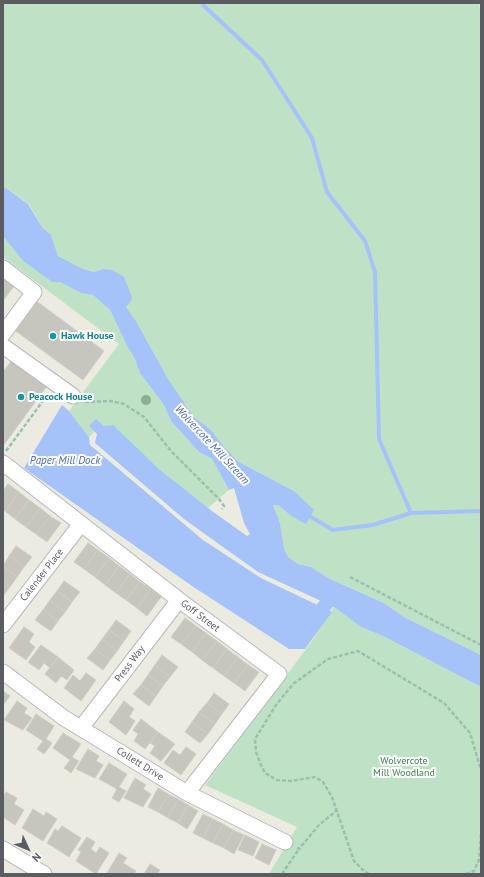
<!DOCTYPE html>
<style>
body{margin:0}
#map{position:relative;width:484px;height:877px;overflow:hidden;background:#ecebe1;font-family:"PT Sans",sans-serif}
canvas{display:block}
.frame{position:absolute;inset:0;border:4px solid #5a5c61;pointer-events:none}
.north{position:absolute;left:8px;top:829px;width:40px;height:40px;-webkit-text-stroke:3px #fff;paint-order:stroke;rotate:134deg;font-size:11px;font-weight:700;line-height:16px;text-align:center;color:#5a5c61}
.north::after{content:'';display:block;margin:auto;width:14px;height:18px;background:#5a5c61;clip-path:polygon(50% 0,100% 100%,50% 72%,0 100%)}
</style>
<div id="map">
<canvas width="484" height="877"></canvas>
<div class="frame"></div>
<div class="north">N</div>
</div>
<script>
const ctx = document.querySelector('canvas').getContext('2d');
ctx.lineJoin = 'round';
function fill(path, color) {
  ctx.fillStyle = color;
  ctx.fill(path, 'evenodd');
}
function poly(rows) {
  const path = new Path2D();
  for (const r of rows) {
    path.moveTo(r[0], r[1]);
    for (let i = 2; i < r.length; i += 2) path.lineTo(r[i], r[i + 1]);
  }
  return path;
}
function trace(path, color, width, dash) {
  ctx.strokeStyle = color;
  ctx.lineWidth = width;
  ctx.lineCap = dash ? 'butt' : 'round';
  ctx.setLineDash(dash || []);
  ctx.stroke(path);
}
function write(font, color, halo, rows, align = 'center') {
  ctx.font = font + ' "PT Sans",sans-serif';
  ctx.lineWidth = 4;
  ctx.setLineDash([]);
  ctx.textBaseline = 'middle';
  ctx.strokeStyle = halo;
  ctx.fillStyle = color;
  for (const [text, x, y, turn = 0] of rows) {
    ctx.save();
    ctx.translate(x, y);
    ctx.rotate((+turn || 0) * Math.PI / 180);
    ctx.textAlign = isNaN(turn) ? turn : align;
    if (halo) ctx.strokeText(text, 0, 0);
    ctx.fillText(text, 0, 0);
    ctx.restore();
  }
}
fill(poly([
 [3,3,479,3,481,15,481,655,404,617,384,603,330,579,311,567,298,564,288,557,284,548,280,523,273,505,278,505,291,516,297,519,294,491,239,462,225,449,210,429,194,417,167,377,136,321,126,307,131,301,103,269,94,272,83,269,58,256,51,235,42,227,29,204,3,186],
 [3,236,23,261,52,282,60,282,81,293,93,295,110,310,127,346,134,357,140,373,164,405,171,421,199,452,212,459,225,483,229,490,208,508,159,469,113,426,89,426,95,431,89,437,69,411,119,344,3,257],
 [334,607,361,627,383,636,481,687,481,874,269,874,297,827,205,785,312,641]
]), '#bfe2c6');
fill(poly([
 [3,186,28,204,42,227,51,235,58,256,83,269,94,272,103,269,112,270,124,277,132,297,131,301,126,307,136,321,167,377,194,417,210,429,225,448,239,462,294,491,314,510,306,524,291,516,278,505,273,505,280,523,284,548,288,557,298,564,311,567,330,579,384,603,404,617,481,655,481,687,383,636,361,627,334,607,258,572,184,519,95,443,97,434,89,426,96,419,104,426,113,425,159,469,212,511,247,536,250,534,244,523,234,488,229,490,212,459,199,452,171,421,164,405,140,373,134,357,127,346,110,310,93,295,81,293,60,282,52,282,23,261,3,236],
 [62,405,69,411,89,437,90,445,203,540,261,578,332,612,305,649,289,649,192,586,24,468]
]), '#a5c3f8');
trace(poly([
 [203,5,262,60,312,138,327,192,365,241,375,272,379,439,411,513],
 [306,514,333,530,373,525,411,513,481,511]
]), '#a5c3f8', 4);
trace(poly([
 [323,608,333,595]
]), '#a5c3f8', 14);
const building = poly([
 [4,279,14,286,3,301,3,280,4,279],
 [35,300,104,351,83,380,13,329,35,300],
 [12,360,47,386,3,446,3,372,12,360],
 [8,484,19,492,5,511,3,510,3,491,8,484],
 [19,492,29,500,15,519,5,511,19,492],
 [29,500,40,508,26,527,15,519,29,500],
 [40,508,50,516,36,534,26,527,40,508],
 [50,516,61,523,47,542,36,534,50,516],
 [88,543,98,550,84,569,74,562,88,543],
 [16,546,32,557,24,567,9,556,16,546],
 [98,550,109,558,95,577,84,569,98,550],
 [9,556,24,567,17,577,3,566,9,556],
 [109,558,119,566,105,585,95,577,109,558],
 [3,566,17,577,10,587,3,581,3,566],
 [119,566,130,574,116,593,105,585,119,566],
 [130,574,140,582,126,600,116,593,130,574],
 [3,581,10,587,3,596,3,581],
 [64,581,80,592,72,602,57,591,64,581],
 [140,582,151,589,137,608,126,600,140,582],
 [151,589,161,597,147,616,137,608,151,589],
 [57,591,72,602,65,612,50,600,57,591],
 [50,600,65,612,58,621,43,610,50,600],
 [43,610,58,621,51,631,35,620,43,610],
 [185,618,196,626,181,644,171,637,185,618],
 [116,620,131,631,124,641,109,630,116,620],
 [196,626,206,633,192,652,181,644,196,626],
 [24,627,34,634,29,642,35,647,26,660,9,648,24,627],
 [109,630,124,641,117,651,102,639,109,630],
 [206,633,217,641,202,660,192,652,206,633],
 [102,639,117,651,110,660,95,649,102,639],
 [217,641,227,649,213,668,202,660,217,641],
 [41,645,58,657,50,668,44,663,39,670,28,662,41,645],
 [95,649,110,660,103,670,87,658,95,649],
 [227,649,238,657,224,676,213,668,227,649],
 [162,655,178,667,170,677,155,665,162,655],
 [58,657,74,670,67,680,61,676,56,683,45,674,58,657],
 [238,657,248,665,234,683,224,676,238,657],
 [155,665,170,677,163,686,148,675,155,665],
 [248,665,259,672,245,691,234,683,248,665],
 [86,673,96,680,81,701,64,688,73,675,80,681,86,673],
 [148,675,163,686,156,696,141,685,148,675],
 [141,685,156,696,149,706,133,694,141,685],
 [3,691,10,696,3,705,3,691],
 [214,693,229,704,222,714,207,703,214,693],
 [17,701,27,708,24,713,32,718,23,730,4,720,17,701],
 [124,701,134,709,129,717,135,721,126,735,109,722,124,701],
 [207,703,222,714,215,724,199,712,207,703],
 [199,712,215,724,208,734,192,722,199,712],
 [36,714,54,726,46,739,52,743,44,754,37,749,43,741,26,730,36,714],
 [141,719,158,732,145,749,134,741,138,734,133,730,141,719],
 [192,722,208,734,200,743,185,732,192,722],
 [158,732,175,744,161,761,150,753,155,746,150,743,158,732],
 [63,733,81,744,72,757,79,761,71,773,64,768,70,760,53,748,63,733],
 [186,747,196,754,181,775,164,763,173,750,180,755,186,747],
 [88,749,99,756,96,761,103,765,95,778,76,769,88,749],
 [109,763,127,774,119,787,126,791,119,802,112,798,117,789,99,779,109,763],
 [135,778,146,785,143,789,151,794,143,807,124,798,135,778],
 [158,788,168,794,158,812,148,807,158,788],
 [6,792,17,798,14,804,24,810,15,825,3,817,3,797,6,792],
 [168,794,178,799,168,818,158,812,168,794],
 [178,799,188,805,178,823,168,818,178,799],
 [188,805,198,811,187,829,178,823,188,805],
 [33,809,44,816,46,812,57,819,43,841,22,828,33,809],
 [203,814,213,819,203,838,193,833,203,814],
 [213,819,223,824,213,843,203,838,213,819],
 [223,824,233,830,224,848,213,843,223,824],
 [62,826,81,838,69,857,47,843,55,829,58,831,62,826],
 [233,830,244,835,234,854,224,848,233,830],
 [245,835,259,842,253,856,238,850,245,835],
 [87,837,95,842,91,849,96,853,100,847,109,853,96,874,76,861,81,852,78,850,87,837],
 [262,844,276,850,269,865,255,858,262,844],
 [119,853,127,858,123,863,136,871,134,874,107,873,119,853],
 [150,864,160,870,157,874,144,874,150,864]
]);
fill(building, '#c7c6be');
trace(building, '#d0cec0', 1);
const minor = poly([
 [3,268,34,292,3,334],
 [3,346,73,396],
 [3,463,179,600,279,674,187,793],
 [3,625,81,524],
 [3,672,64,718,187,793,285,842],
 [81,728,179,600],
 [3,849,44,874]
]);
trace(minor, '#b7b8bd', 17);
trace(poly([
 [85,402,111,401,124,404,144,417,171,451,219,499,224,506,222,509],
 [6,451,48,394],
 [350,577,481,645],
 [297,848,299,849,319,825,336,811],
 [282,874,299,849],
 [369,874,364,871,354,861,332,797,323,782,315,777,291,781,277,780,265,773,261,765,256,752,255,739,276,705,293,684,328,659,358,651,444,703,470,733,481,770],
 [466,874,474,871,479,860,481,834]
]), '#9ac1ad', 2.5, [4, 2]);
trace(minor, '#fff', 15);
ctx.fillStyle = '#8ab08f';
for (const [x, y] of [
 [146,400]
]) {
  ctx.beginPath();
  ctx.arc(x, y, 5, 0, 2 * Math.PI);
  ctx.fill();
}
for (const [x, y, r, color] of [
 [53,336,4,"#0f9aa8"],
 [21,397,4,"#0f9aa8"]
]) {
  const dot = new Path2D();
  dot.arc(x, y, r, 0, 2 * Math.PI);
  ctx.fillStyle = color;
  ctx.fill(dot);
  trace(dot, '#fff', 1.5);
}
write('bold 10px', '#0d838f', '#fff', [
 ["Hawk House",61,336],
 ["Peacock House",29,397]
], 'left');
write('10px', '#5a5c61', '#fff', [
 ["Calender Place",42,575,-52],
 ["Goff Street",200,616,37],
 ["Press Way",130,664,-53],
 ["Collett Drive",140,764,32]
]);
write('10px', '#3a804c', '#fff', [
 ["Wolvercote",404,761],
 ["Mill Woodland",404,773]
]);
write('italic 11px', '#4a6ab9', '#fff', [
 ["Wolvercote Mill Stream",212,445,47],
 ["Paper Mill Dock",65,461]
]);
</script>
